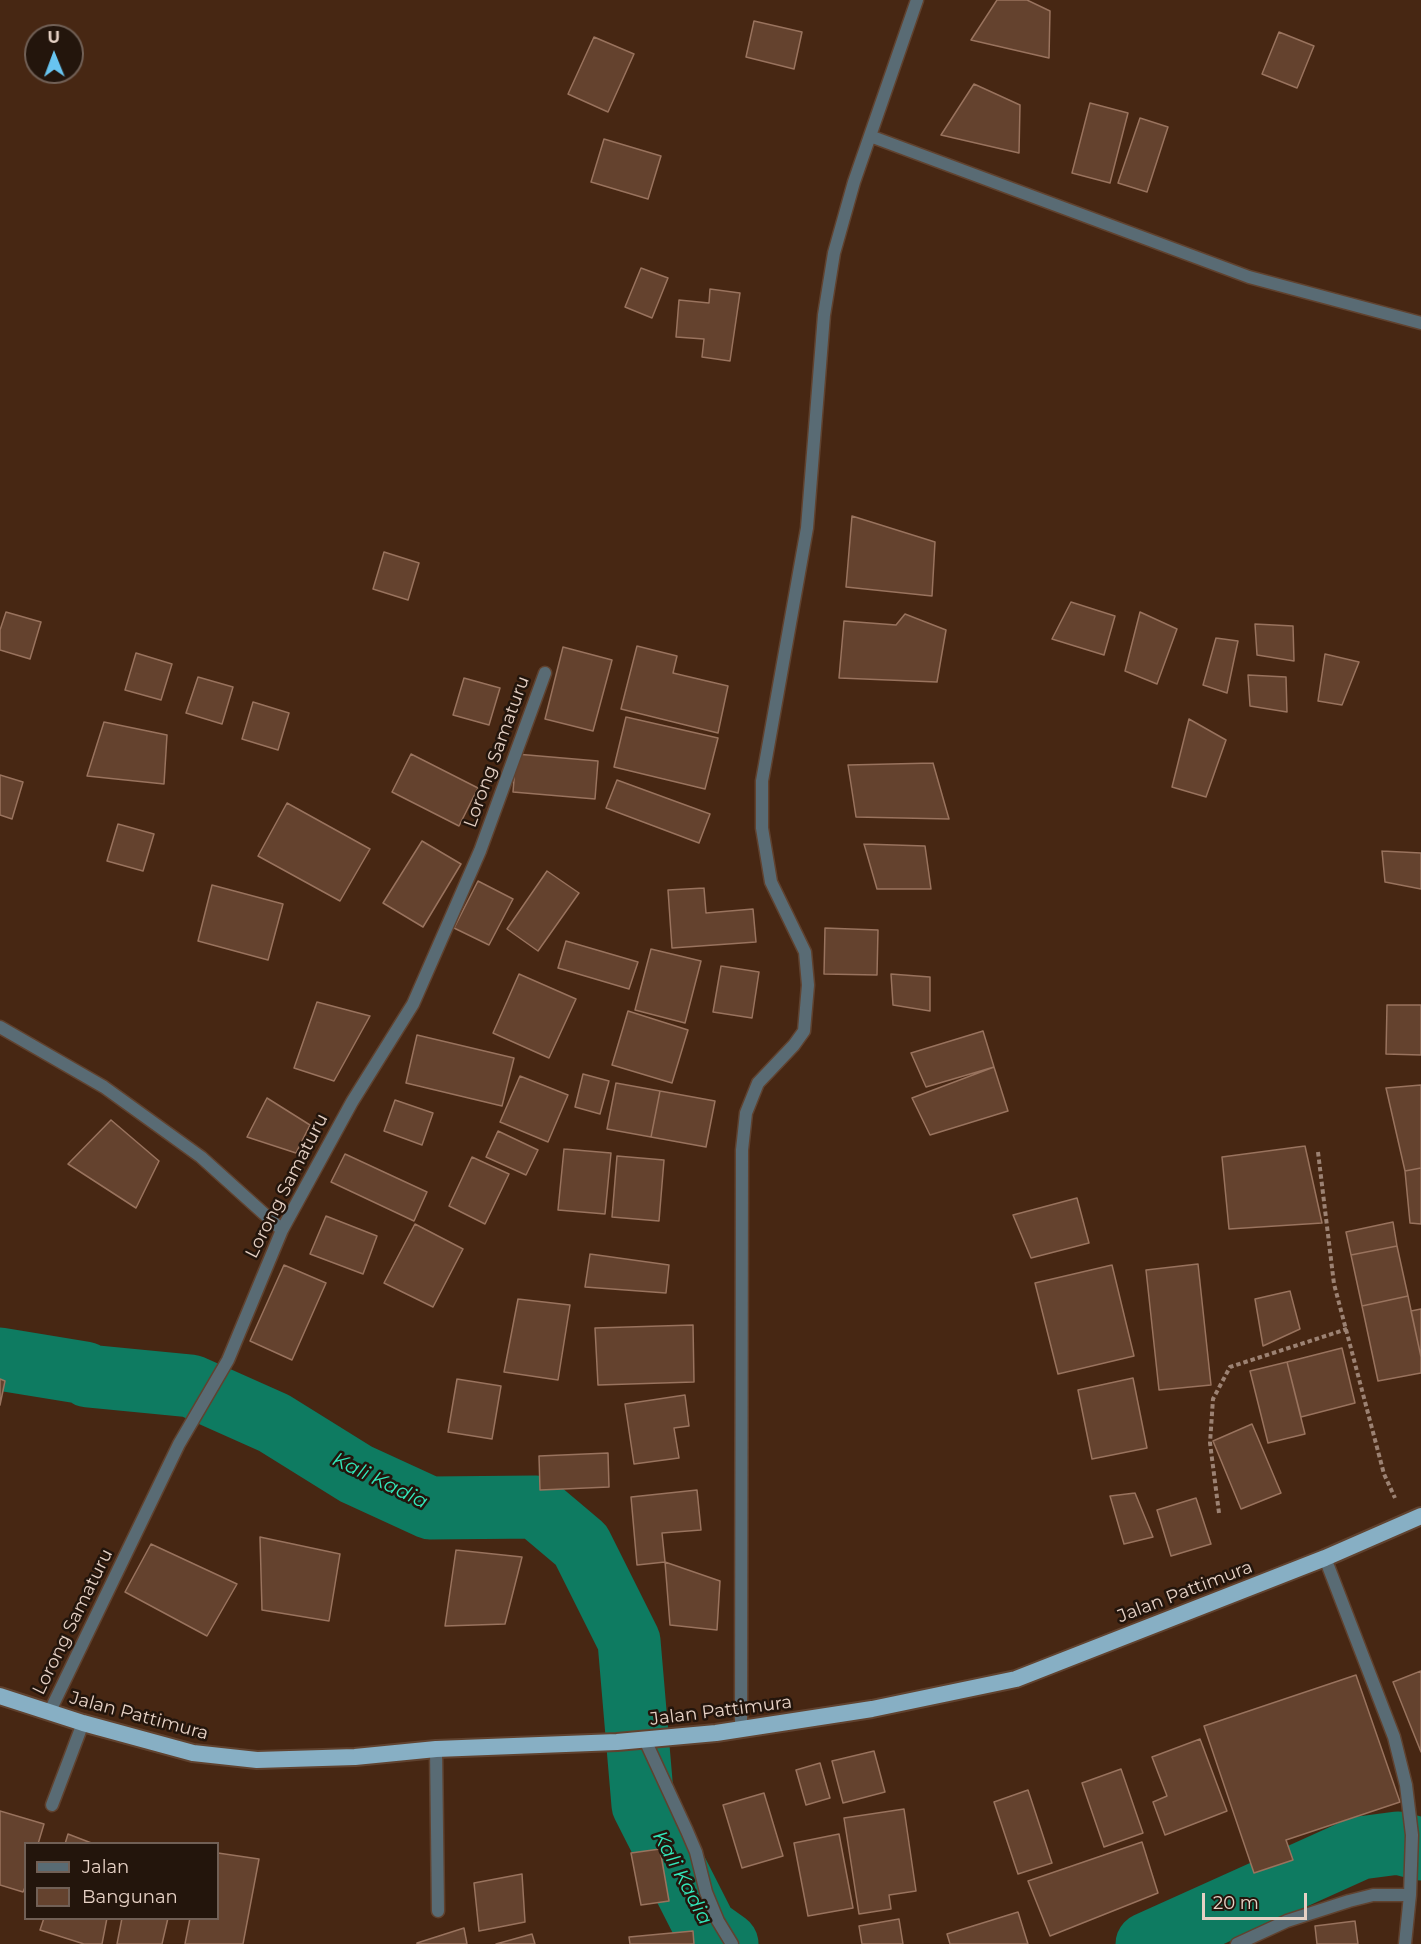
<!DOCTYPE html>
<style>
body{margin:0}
#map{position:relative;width:1421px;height:1944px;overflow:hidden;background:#472713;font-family:Montserrat,sans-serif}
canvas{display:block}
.legend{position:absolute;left:24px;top:1842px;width:195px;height:78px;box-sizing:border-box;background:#23150c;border:2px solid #716056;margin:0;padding:8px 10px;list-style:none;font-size:18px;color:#e6d1c5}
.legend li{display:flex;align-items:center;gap:12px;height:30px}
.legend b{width:30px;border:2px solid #716056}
.north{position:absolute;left:24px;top:24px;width:60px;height:60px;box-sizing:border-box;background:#23150c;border:2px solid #716056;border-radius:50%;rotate:359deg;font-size:16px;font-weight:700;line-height:24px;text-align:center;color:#e6d1c5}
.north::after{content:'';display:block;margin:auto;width:21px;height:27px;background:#68c4f0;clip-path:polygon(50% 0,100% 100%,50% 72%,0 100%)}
.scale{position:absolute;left:1202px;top:1893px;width:105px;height:27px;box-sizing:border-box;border:3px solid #e6d1c5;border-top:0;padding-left:8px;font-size:18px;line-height:21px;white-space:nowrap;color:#e6d1c5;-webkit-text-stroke:4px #23150c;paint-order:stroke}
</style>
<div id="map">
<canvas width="1421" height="1944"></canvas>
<ul class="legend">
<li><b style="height:8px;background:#596b74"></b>Jalan</li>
<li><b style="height:16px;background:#64422e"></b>Bangunan</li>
</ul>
<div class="north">U</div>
<div class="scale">20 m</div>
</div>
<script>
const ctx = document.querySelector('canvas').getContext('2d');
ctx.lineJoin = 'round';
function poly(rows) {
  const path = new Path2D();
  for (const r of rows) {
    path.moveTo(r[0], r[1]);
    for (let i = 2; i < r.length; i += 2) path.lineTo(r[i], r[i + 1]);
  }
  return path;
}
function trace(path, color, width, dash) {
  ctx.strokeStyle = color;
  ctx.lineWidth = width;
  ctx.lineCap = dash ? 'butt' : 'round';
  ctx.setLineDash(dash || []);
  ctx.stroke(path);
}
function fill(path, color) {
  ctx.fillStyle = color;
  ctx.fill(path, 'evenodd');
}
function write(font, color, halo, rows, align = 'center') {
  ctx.font = font + ' Montserrat,sans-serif';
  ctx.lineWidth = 5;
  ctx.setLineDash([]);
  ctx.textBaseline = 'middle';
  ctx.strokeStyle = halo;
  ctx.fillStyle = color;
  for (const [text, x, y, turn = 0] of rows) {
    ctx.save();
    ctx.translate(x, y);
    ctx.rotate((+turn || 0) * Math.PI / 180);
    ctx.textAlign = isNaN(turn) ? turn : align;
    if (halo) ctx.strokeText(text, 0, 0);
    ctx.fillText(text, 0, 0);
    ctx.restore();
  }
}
trace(poly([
 [0,1359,85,1373,88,1376,191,1386,274,1423,356,1474,430,1508,536,1507,581,1545,629,1641,643,1805,706,1929,727,1944],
 [1147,1944,1360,1848,1398,1843,1421,1849]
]), '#0e7b61', 63);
const building = poly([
 [997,0,1027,0,1050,11,1049,58,971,40,997,0],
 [754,21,802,32,794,69,746,57,754,21],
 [1279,32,1314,46,1297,88,1262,74,1279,32],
 [594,37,634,54,608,112,568,94,594,37],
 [974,84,1020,105,1019,153,941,135,974,84],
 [1090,103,1128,113,1110,183,1072,173,1090,103],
 [1140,118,1168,127,1147,192,1118,183,1140,118],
 [604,139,661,156,648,199,591,182,604,139],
 [641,268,668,278,652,318,625,307,641,268],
 [710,289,740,293,730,361,702,357,704,339,676,337,679,300,709,303,710,289],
 [852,516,935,542,932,596,846,587,852,516],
 [384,552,419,563,408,600,373,589,384,552],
 [1071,602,1115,616,1104,655,1052,639,1071,602],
 [6,612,41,622,30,659,0,650,0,630,6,612],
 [1140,612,1177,629,1157,684,1125,671,1140,612],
 [905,614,946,630,937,682,839,678,844,621,896,625,905,614],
 [1255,624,1293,626,1294,661,1257,655,1255,624],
 [1216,638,1238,641,1227,693,1203,685,1216,638],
 [637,646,677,656,673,673,728,686,718,733,621,709,637,646],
 [563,647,612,660,593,731,545,719,563,647],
 [136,653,172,664,161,700,125,690,136,653],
 [1325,654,1359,662,1342,705,1318,701,1325,654],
 [1248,675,1286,677,1287,712,1250,706,1248,675],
 [198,677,233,687,222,724,186,713,198,677],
 [464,678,500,688,489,725,453,715,464,678],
 [253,702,289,713,278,750,242,739,253,702],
 [626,717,718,738,705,789,614,767,626,717],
 [1189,719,1226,740,1206,797,1172,787,1189,719],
 [104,722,167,735,164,784,87,776,104,722],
 [411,754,478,788,459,826,392,792,411,754],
 [516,754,598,761,595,799,513,792,516,754],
 [933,763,949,819,856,817,848,765,933,763],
 [0,775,23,782,12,819,0,815,0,775],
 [617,780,710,814,699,843,606,808,617,780],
 [287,803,370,849,340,901,258,856,287,803],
 [118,824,154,834,143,871,107,861,118,824],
 [422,841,461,864,423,927,383,903,422,841],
 [864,844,925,846,931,889,877,889,864,844],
 [1382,851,1421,853,1421,889,1385,882,1382,851],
 [547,871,579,893,538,951,507,929,547,871],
 [478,881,513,899,489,945,454,928,478,881],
 [212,885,283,904,268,960,198,941,212,885],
 [704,888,706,913,753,909,756,942,672,948,668,890,704,888],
 [825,928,878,930,877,975,824,974,825,928],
 [566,941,638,962,629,989,558,968,566,941],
 [651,949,701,961,685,1023,635,1010,651,949],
 [721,966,759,972,752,1018,713,1012,721,966],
 [519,974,576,999,549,1058,493,1033,519,974],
 [891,974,930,977,930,1011,893,1005,891,974],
 [317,1002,370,1016,334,1081,294,1068,317,1002],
 [1387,1005,1421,1005,1421,1055,1386,1054,1387,1005],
 [628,1011,688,1030,672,1083,612,1065,628,1011],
 [983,1031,994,1067,926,1087,911,1053,983,1031],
 [417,1035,514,1058,502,1106,406,1083,417,1035],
 [994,1067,1008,1111,930,1135,912,1098,994,1067],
 [583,1074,609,1081,600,1114,575,1107,583,1074],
 [520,1076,568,1095,548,1142,500,1122,520,1076],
 [616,1083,660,1091,651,1137,607,1129,616,1083],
 [1421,1085,1421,1168,1405,1171,1386,1088,1421,1085],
 [660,1091,715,1101,706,1147,651,1137,660,1091],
 [267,1098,310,1125,296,1153,247,1137,267,1098],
 [395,1100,433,1113,422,1145,384,1131,395,1100],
 [111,1120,159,1161,136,1208,68,1164,111,1120],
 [498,1131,538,1150,526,1175,486,1157,498,1131],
 [1305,1146,1322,1223,1229,1229,1222,1157,1305,1146],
 [564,1149,611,1153,605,1214,558,1210,564,1149],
 [345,1154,427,1192,414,1221,331,1182,345,1154],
 [617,1156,664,1160,659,1221,612,1217,617,1156],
 [472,1157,509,1174,485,1224,449,1206,472,1157],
 [1421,1168,1421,1224,1410,1223,1405,1171,1421,1168],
 [1077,1198,1089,1243,1031,1258,1013,1215,1077,1198],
 [326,1216,377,1236,363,1274,310,1254,326,1216],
 [1393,1222,1397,1246,1351,1255,1346,1232,1393,1222],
 [415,1224,463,1249,433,1307,384,1283,415,1224],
 [1397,1246,1408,1296,1362,1306,1351,1255,1397,1246],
 [590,1254,669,1265,666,1293,585,1287,590,1254],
 [1198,1264,1211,1385,1159,1390,1146,1270,1198,1264],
 [284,1265,326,1283,292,1360,250,1341,284,1265],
 [1112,1265,1134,1356,1058,1374,1035,1283,1112,1265],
 [1290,1291,1300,1329,1263,1346,1255,1299,1290,1291],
 [1408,1296,1421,1357,1421,1373,1378,1381,1362,1306,1408,1296],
 [518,1299,570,1305,558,1380,504,1372,518,1299],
 [1421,1309,1421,1357,1411,1311,1421,1309],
 [693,1325,694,1382,598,1385,595,1328,693,1325],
 [1342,1348,1355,1403,1301,1417,1287,1362,1342,1348],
 [1287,1362,1305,1434,1268,1443,1250,1371,1287,1362],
 [1133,1378,1147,1448,1092,1459,1078,1390,1133,1378],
 [0,1379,5,1381,0,1405,0,1379],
 [457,1379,501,1386,492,1439,448,1432,457,1379],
 [685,1395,689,1426,674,1428,679,1458,634,1464,625,1404,685,1395],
 [1252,1424,1281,1493,1241,1509,1213,1441,1252,1424],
 [608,1453,609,1487,540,1490,539,1456,608,1453],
 [697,1490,701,1530,662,1533,665,1562,637,1565,631,1497,697,1490],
 [1135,1493,1153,1537,1124,1544,1110,1496,1135,1493],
 [1196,1498,1211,1544,1171,1556,1157,1510,1196,1498],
 [260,1537,340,1554,329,1621,262,1610,260,1537],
 [151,1544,237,1584,207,1636,125,1592,151,1544],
 [456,1550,522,1557,505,1624,445,1626,456,1550],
 [665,1562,720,1581,717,1630,670,1625,665,1562],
 [1421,1671,1421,1752,1393,1682,1421,1671],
 [1356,1675,1400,1802,1286,1840,1293,1860,1254,1873,1204,1726,1356,1675],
 [1200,1739,1227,1811,1165,1835,1153,1802,1167,1796,1152,1757,1200,1739],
 [874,1751,885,1792,843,1803,832,1761,874,1751],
 [820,1763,830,1798,806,1805,796,1770,820,1763],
 [1121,1769,1143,1833,1104,1847,1082,1783,1121,1769],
 [1028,1790,1052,1863,1018,1874,994,1802,1028,1790],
 [764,1793,783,1856,742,1868,723,1805,764,1793],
 [904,1809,916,1891,889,1895,891,1909,859,1914,844,1818,904,1809],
 [0,1811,44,1824,38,1844,26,1844,26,1885,23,1892,0,1885,0,1811],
 [68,1834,94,1844,65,1844,68,1834],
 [839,1834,853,1908,808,1916,794,1843,839,1834],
 [1142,1842,1158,1893,1050,1936,1028,1881,1142,1842],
 [660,1849,669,1901,641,1905,631,1853,660,1849],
 [218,1853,259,1859,243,1944,185,1944,190,1918,218,1918,218,1853],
 [522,1874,525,1922,479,1931,474,1883,522,1874],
 [1018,1912,1028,1944,950,1944,947,1934,1018,1912],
 [44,1918,107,1918,102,1944,84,1944,40,1930,44,1918],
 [122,1918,168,1918,162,1944,117,1944,122,1918],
 [899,1919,903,1944,862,1944,859,1926,899,1919],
 [1355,1921,1358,1944,1317,1944,1315,1926,1355,1921],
 [464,1928,467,1944,417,1944,417,1943,464,1928],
 [693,1931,694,1944,630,1944,629,1937,693,1931],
 [532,1934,535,1944,496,1944,532,1934]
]);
fill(building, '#64422e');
trace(building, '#99735e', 1.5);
const service = poly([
 [436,1749,438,1911],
 [52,1805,83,1723]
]);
const minor = poly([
 [870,136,1249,277,1421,323],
 [0,1027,104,1087,201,1157,282,1230],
 [1325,1558,1394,1737,1406,1785,1412,1835,1410,1895],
 [50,1711,179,1444,228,1360,282,1230,352,1102,413,1004,480,851,545,673],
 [741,1729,742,1150,746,1113,758,1083,794,1045,804,1031,808,985,805,952,771,882,762,828,762,781,807,528,824,315,834,253,854,182,917,0],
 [645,1740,687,1831,696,1852,706,1892,718,1921,732,1944],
 [1237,1944,1287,1921,1349,1901,1373,1895,1410,1895,1405,1944]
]);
const trunk = poly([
 [0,1696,83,1723,193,1753,257,1760,355,1757,436,1749,617,1742,716,1733,872,1709,1016,1679,1325,1558,1421,1516]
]);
trace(service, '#60422f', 15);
trace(minor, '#60422f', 15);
trace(trunk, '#60422f', 20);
trace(poly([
 [1318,1152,1334,1284,1384,1474,1395,1498],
 [1219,1513,1210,1443,1213,1399,1230,1367,1347,1329]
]), '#9c8273', 4, [4.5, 3]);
trace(service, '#596b74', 12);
trace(minor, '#596b74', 12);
trace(trunk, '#87afc4', 16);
write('18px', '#e6d1c5', '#23150c', [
 ["Lorong Samaturu",497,752,-70],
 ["Lorong Samaturu",287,1186,-63],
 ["Jalan Pattimura",1185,1592,-21],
 ["Lorong Samaturu",73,1622,-64],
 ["Jalan Pattimura",721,1711,-7],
 ["Jalan Pattimura",139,1716,15]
]);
write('italic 20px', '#33e8bb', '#23150c', [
 ["Kali Kadia",380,1481,26],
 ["Kali Kadia",682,1878,62]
]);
</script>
